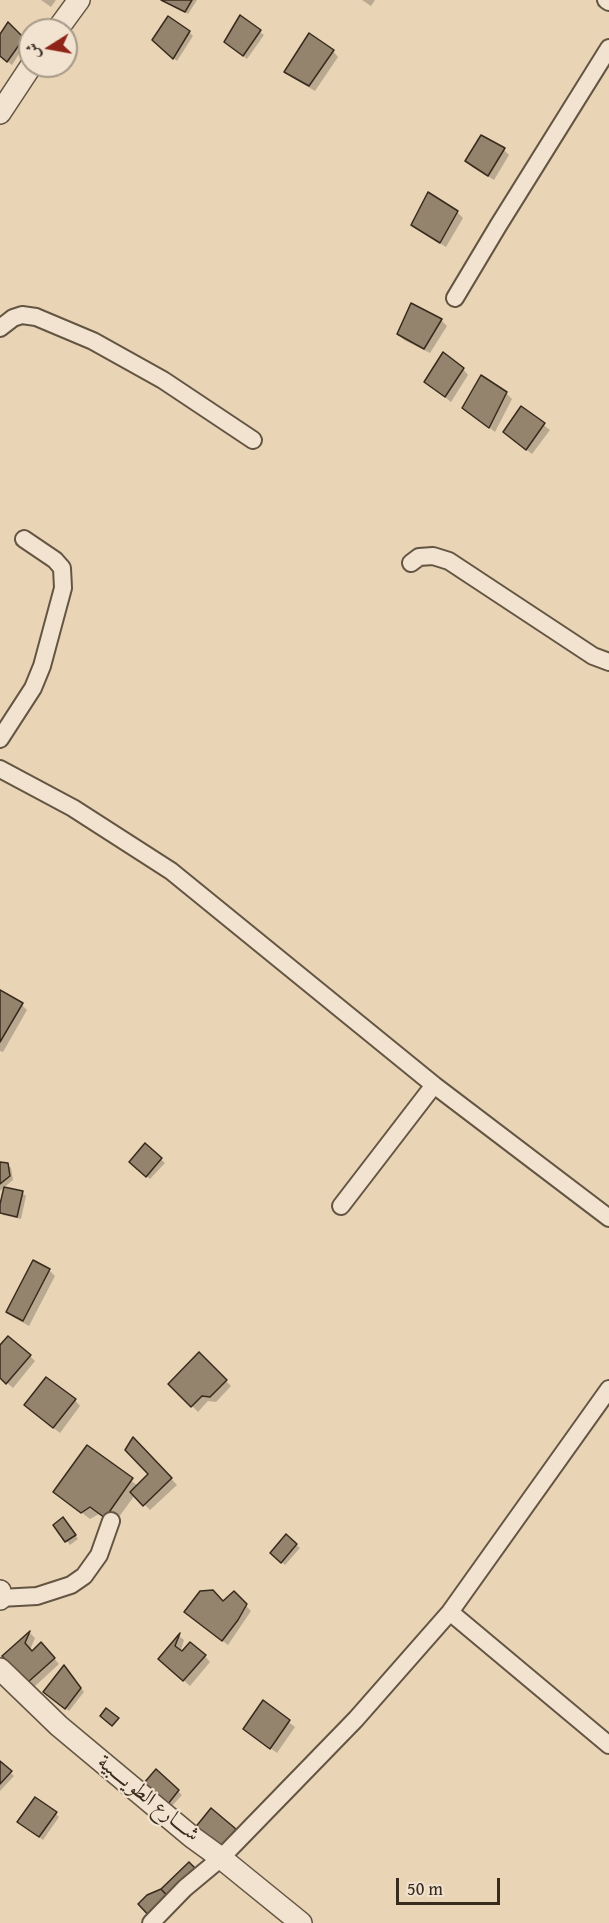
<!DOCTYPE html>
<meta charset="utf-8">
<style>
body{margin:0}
#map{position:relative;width:609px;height:1923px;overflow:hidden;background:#e9d4b6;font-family:"Gentium Book Plus",Amiri,serif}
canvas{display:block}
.north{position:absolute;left:18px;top:18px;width:60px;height:60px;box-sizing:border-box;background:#f1e3d0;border:2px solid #a79988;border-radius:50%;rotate:259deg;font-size:16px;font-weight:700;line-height:24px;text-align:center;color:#382b1d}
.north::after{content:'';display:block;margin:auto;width:21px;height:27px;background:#8f2418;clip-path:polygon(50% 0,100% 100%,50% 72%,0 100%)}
.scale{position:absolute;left:396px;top:1878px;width:104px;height:27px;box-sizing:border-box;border:3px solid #382b1d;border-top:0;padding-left:8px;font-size:18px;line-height:21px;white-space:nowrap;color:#382b1d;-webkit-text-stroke:4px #f1e3d0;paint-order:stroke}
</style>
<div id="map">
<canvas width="609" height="1923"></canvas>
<div class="north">ش</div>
<div class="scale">50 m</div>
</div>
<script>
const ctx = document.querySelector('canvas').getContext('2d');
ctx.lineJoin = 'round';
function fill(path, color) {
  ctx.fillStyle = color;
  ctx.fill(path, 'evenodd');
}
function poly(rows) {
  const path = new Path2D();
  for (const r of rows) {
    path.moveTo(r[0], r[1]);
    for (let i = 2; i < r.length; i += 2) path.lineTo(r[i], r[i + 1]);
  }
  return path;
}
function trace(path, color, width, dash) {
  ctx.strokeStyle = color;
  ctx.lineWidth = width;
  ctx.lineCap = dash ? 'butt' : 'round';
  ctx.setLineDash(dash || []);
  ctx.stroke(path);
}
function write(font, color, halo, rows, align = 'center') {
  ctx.font = font + ' "Gentium Book Plus",Amiri,serif';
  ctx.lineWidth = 4.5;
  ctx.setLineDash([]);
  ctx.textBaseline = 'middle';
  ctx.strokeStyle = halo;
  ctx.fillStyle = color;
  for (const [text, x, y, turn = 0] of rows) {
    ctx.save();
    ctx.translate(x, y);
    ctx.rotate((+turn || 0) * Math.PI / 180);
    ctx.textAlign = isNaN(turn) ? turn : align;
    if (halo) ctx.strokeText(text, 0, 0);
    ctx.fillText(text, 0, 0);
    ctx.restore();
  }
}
fill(poly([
 [41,0,56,0,51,7],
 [163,0,197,0,188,14],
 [362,0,375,0,371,6],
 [240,17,264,35,247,59,230,45],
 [8,24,26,43,12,65,0,56,0,37],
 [189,32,193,36,177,61,154,40],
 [333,51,338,57,315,91,291,77,286,72],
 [504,150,509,155,494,180,472,167,467,161],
 [429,194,457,212,463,218,446,247,419,230,413,224],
 [441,320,447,326,430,353,404,340,398,334],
 [463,369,468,375,451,402,426,382],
 [506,393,512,399,495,432,464,408],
 [522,408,550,430,532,454,510,437],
 [0,992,22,1005,27,1010,3,1052,0,1051],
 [146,1145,165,1163,150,1179,131,1162],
 [0,1163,7,1164,11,1168,13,1180,0,1191],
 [22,1193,26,1196,21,1219,3,1215,0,1210],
 [49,1270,55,1276,29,1326,13,1317,8,1312],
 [0,1348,30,1356,35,1361,13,1388,0,1377],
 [199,1354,231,1386,216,1402,208,1401,198,1412,170,1384],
 [75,1400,80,1406,60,1433,31,1411],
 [134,1439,177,1485,150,1510,135,1495,113,1525,99,1514,90,1519,55,1492,87,1447,138,1486,150,1475],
 [67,1523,78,1539,70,1545,55,1525],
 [286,1536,300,1548,285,1565,272,1553],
 [234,1593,251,1611,228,1645,192,1617,223,1603],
 [30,1633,35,1638,30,1650,32,1652,41,1644,59,1664,33,1688,4,1656],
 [179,1636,184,1640,179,1657,205,1656,210,1662,190,1686,160,1659],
 [67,1670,84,1692,69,1711,49,1695],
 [263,1703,295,1727,277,1753,245,1729],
 [0,1763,14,1776,0,1791],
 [156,1771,182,1795,172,1806,146,1783],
 [56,1814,59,1817,43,1840,23,1825]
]), '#0003');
const building = poly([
 [161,0,192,0,185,12,161,0],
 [240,15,261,30,243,56,224,42,240,15],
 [168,16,190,31,173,59,152,40,168,16],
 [8,22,24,38,7,62,0,56,0,34,8,22],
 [309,33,334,50,309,86,284,72,309,33],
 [481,135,505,148,488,176,465,161,481,135],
 [428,192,458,211,440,243,411,225,428,192],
 [411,303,442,319,424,349,397,334,411,303],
 [443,352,464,368,445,397,424,382,443,352],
 [481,375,507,392,489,428,462,408,481,375],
 [521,406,545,423,526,450,503,432,521,406],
 [0,990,23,1003,0,1042,0,990],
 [145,1143,162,1158,146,1177,129,1162,145,1143],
 [0,1162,8,1163,10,1176,0,1184,0,1162],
 [4,1187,23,1191,17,1217,0,1213,0,1204,4,1187],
 [33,1260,50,1269,23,1321,6,1312,33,1260],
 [8,1336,31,1355,6,1384,0,1378,0,1345,8,1336],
 [199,1352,227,1380,210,1397,202,1396,191,1407,168,1384,199,1352],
 [46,1377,76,1399,53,1428,24,1405,46,1377],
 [133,1437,172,1478,143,1506,130,1492,148,1474,125,1450,133,1437],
 [87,1445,133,1478,105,1518,90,1507,81,1513,53,1492,87,1445],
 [63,1517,76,1535,65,1542,53,1525,63,1517],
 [286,1534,297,1544,281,1563,270,1553,286,1534],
 [213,1590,223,1601,234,1591,247,1604,238,1620,222,1641,184,1612,200,1591,213,1590],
 [30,1631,25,1643,32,1651,41,1642,55,1658,27,1683,2,1656,30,1631],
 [180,1633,175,1646,182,1651,190,1642,206,1655,183,1681,158,1659,180,1633],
 [64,1665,81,1688,65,1709,43,1692,64,1665],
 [263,1700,290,1720,270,1749,243,1729,263,1700],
 [106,1708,119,1718,112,1726,100,1716,106,1708],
 [0,1761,12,1771,0,1784,0,1761],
 [156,1769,179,1790,168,1804,144,1783,156,1769],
 [35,1797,57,1812,39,1837,17,1822,35,1797],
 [211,1808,236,1829,220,1849,194,1829,211,1808],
 [189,1862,201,1874,173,1902,161,1889,189,1862],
 [161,1889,173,1902,153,1920,138,1904,147,1895,161,1889]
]);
fill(building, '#94836d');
trace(building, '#382b1d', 1.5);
const minor = poly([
 [606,0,609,2],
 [455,298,498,226,609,48],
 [0,328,13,318,22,315,36,317,93,341,163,380,253,440],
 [411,563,419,557,433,556,449,561,593,656,609,662],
 [0,739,33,688,42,666,63,588,62,568,55,560,24,539],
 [0,769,73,808,171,871,434,1085,609,1218],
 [341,1206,434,1085],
 [0,1598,37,1596,71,1585,84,1576,99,1555,111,1521],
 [450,1612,609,1745],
 [151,1923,185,1888,221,1858,356,1719,450,1612,609,1389]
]);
const tertiary = poly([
 [57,30,79,0],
 [0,113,31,66],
 [0,1591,0,1599],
 [0,1669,59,1726,192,1837,221,1858,301,1923]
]);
trace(minor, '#645543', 20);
trace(tertiary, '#645543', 24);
trace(minor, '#f1e3d0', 16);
trace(tertiary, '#f1e3d0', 21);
write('21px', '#382b1d', '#f1e3d0', [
 ["شــــارع الطويــــبية",148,1799,39]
]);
</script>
